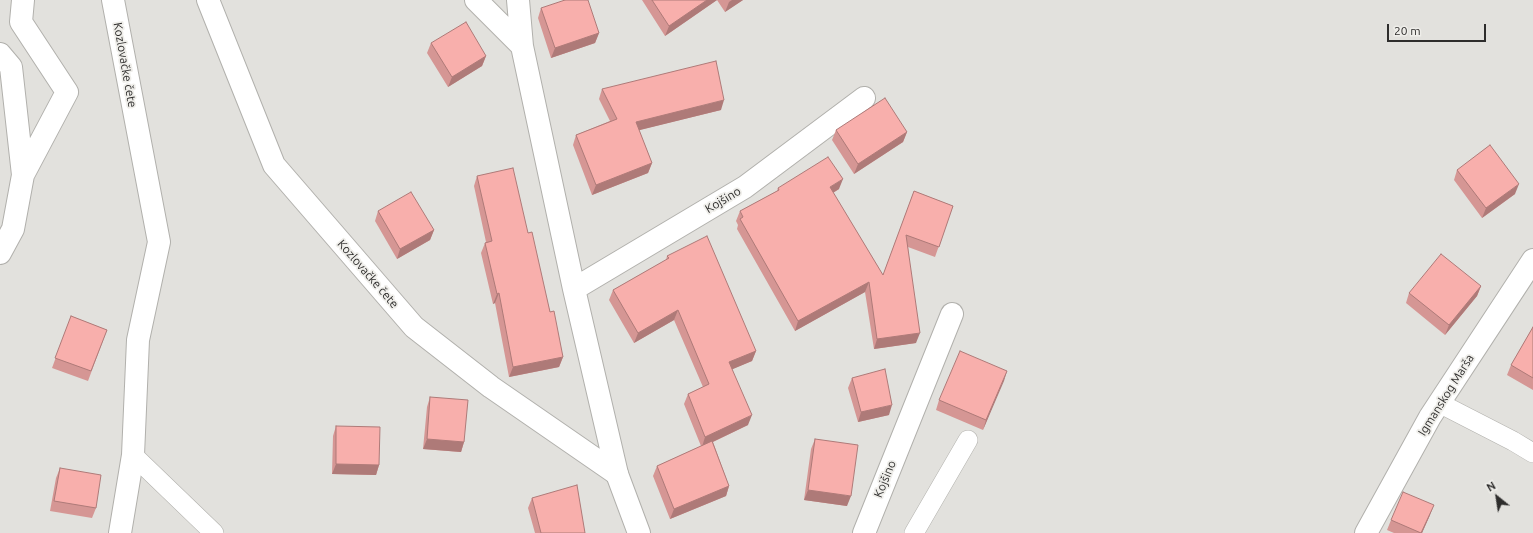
<!DOCTYPE html>
<meta charset="utf-8">
<style>
body{margin:0}
#map{position:relative;width:1533px;height:533px;overflow:hidden;background:#e2e1dd;font-family:Ubuntu,sans-serif}
canvas{display:block}
.north{position:absolute;left:1477px;top:477px;width:40px;height:40px;-webkit-text-stroke:3px #efeeea;paint-order:stroke;rotate:330deg;font-size:11px;font-weight:700;line-height:16px;text-align:center;color:#2e2d2c}
.north::after{content:'';display:block;margin:auto;width:14px;height:18px;background:#2e2d2c;clip-path:polygon(50% 0,100% 100%,50% 72%,0 100%)}
.scale{position:absolute;left:1387px;top:24px;width:99px;height:18px;box-sizing:border-box;border:2px solid #2e2d2c;border-top:0;padding-left:5px;font-size:12px;line-height:14px;white-space:nowrap;color:#2e2d2c;-webkit-text-stroke:3px #efeeea;paint-order:stroke}
</style>
<div id="map">
<canvas width="1533" height="533"></canvas>
<div class="north">N</div>
<div class="scale">20 m</div>
</div>
<script>
const ctx = document.querySelector('canvas').getContext('2d');
ctx.lineJoin = 'round';
function poly(rows) {
  const path = new Path2D();
  for (const r of rows) {
    path.moveTo(r[0], r[1]);
    for (let i = 2; i < r.length; i += 2) path.lineTo(r[i], r[i + 1]);
  }
  return path;
}
function trace(path, color, width, dash) {
  ctx.strokeStyle = color;
  ctx.lineWidth = width;
  ctx.lineCap = dash ? 'butt' : 'round';
  ctx.setLineDash(dash || []);
  ctx.stroke(path);
}
function fill(path, color) {
  ctx.fillStyle = color;
  ctx.fill(path, 'evenodd');
}
function write(font, color, halo, rows, align = 'center') {
  ctx.font = font + ' Ubuntu,sans-serif';
  ctx.lineWidth = 3.5;
  ctx.setLineDash([]);
  ctx.textBaseline = 'middle';
  ctx.strokeStyle = halo;
  ctx.fillStyle = color;
  for (const [text, x, y, turn = 0] of rows) {
    ctx.save();
    ctx.translate(x, y);
    ctx.rotate((+turn || 0) * Math.PI / 180);
    ctx.textAlign = isNaN(turn) ? turn : align;
    if (halo) ctx.strokeText(text, 0, 0);
    ctx.fillText(text, 0, 0);
    ctx.restore();
  }
}
const service = poly([
 [1439,403,1513,441,1533,453],
 [133,455,214,533],
 [914,533,968,440]
]);
const minor = poly([
 [113,0,159,242,138,340,133,455,120,533],
 [208,0,274,165,414,327,491,387,617,474],
 [476,0,522,46],
 [518,0,522,46,574,289,617,474],
 [0,54,11,67,23,175,67,92,21,22,23,0],
 [0,253,13,229,23,175],
 [574,289,745,187,864,98],
 [864,533,952,314],
 [1366,533,1430,417,1533,260]
]);
const tertiary = poly([
 [617,474,639,533]
]);
trace(service, '#b1b0ac', 20);
trace(minor, '#b1b0ac', 24);
trace(tertiary, '#b1b0ac', 24);
trace(service, '#fff', 19);
trace(minor, '#fff', 22);
trace(tertiary, '#fff', 22);
fill(poly([
 [642,0,743,0,725,12,717,0,665,36],
 [541,8,599,33,595,43,551,58,538,18],
 [431,43,486,56,482,66,448,87,427,53],
 [602,89,721,110,639,130,652,163,648,173,592,195,573,145,576,135,610,121,599,99],
 [836,130,907,132,903,142,854,174,832,140],
 [1457,170,1515,194,1482,218,1454,180],
 [477,176,528,233,563,357,559,367,509,377,495,303,493,304,481,253,485,243,486,242,474,186],
 [778,188,839,189,833,193,883,275,914,191,953,206,935,257,908,247,916,343,874,349,865,292,795,331,737,229,738,225,736,221,740,211,777,191],
 [378,211,434,230,430,240,397,259,375,221],
 [667,256,756,351,752,361,732,369,748,425,713,442,729,486,726,496,670,519,653,476,657,466,701,446,684,404,688,394,703,387,674,320,634,343,609,300,613,290,666,260],
 [1481,286,1477,296,1445,335,1406,303,1409,293],
 [71,316,107,330,88,381,52,368],
 [1533,327,1533,390,1507,375,1511,365],
 [1007,371,983,430,936,410,939,400],
 [852,378,889,415,858,422,848,388],
 [430,397,464,442,461,452,423,449,427,407],
 [336,426,379,465,376,475,332,474,333,436],
 [815,439,847,506,804,500,811,449],
 [60,468,96,508,92,518,50,511,56,478],
 [532,498,585,533,535,533,528,508],
 [1430,515,1422,533,1394,533,1387,530,1391,520]
]), '#d59694');
fill(poly([
 [707,0,717,0,665,36,669,26],
 [732,0,743,0,725,12,729,2],
 [599,33,595,43,551,58,555,48],
 [486,56,482,66,448,87,452,77],
 [724,100,721,110,632,132,636,122],
 [907,132,903,142,854,174,858,164],
 [652,163,648,173,592,195,596,185],
 [843,179,839,189,826,197,830,187],
 [1519,184,1515,194,1482,218,1486,208],
 [434,230,430,240,397,259,400,249],
 [869,282,865,292,795,331,798,321],
 [1481,286,1477,296,1445,335,1449,325],
 [499,293,495,303,493,304,497,294],
 [678,310,674,320,634,343,638,333],
 [920,333,916,343,874,349,877,339],
 [756,351,752,361,726,372,729,362],
 [563,357,559,367,509,377,513,367],
 [1007,371,1004,381,983,430,986,420],
 [892,405,889,415,858,422,861,412],
 [752,415,748,425,702,447,705,437],
 [427,439,464,442,461,452,423,449],
 [336,464,379,465,376,475,332,474],
 [729,486,726,496,670,519,674,509],
 [808,490,851,496,847,506,804,500],
 [1434,505,1430,515,1422,533,1421,533]
]), '#ae7a78');
const building = poly([
 [565,0,588,0,599,33,555,48,541,8,565,0],
 [652,0,707,0,669,26,652,0],
 [466,22,486,56,452,77,431,43,466,22],
 [716,61,724,100,636,122,652,163,596,185,576,135,617,119,602,89,716,61],
 [885,98,907,132,858,164,836,130,885,98],
 [1490,145,1519,184,1486,208,1457,170,1490,145],
 [828,157,843,179,830,187,883,275,914,191,953,206,939,247,906,235,920,333,877,339,869,282,798,321,740,219,743,217,740,211,779,190,778,188,828,157],
 [513,168,528,233,532,232,550,312,554,311,563,357,513,367,499,293,497,294,485,243,492,241,477,176,513,168],
 [411,192,434,230,400,249,378,211,411,192],
 [707,236,756,351,729,362,752,415,705,437,688,394,709,384,678,310,638,333,613,290,669,258,667,256,707,236],
 [1441,254,1481,286,1449,325,1409,293,1441,254],
 [71,316,107,330,91,371,55,358,71,316],
 [1533,327,1533,378,1511,365,1533,327],
 [960,351,1007,371,986,420,939,400,960,351],
 [885,369,892,405,861,412,852,378,885,369],
 [430,397,468,400,464,442,427,439,430,397],
 [336,426,380,427,379,465,336,464,336,426],
 [815,439,858,445,851,496,808,490,815,439],
 [712,441,729,486,674,509,657,466,712,441],
 [60,468,101,475,96,508,54,501,60,468],
 [577,485,585,533,541,533,532,498,577,485],
 [1403,492,1434,505,1421,533,1391,520,1403,492]
]);
fill(building, '#f8afac');
trace(building, '#ae7a78', 1);
write('12px', '#2e2d2c', '#efeeea', [
 ["Kozlovačke čete",125,65,80],
 ["Kojšino",723,200,-31],
 ["Kozlovačke čete",368,274,49],
 ["Igmanskog Marša",1446,395,-58],
 ["Kojšino",885,479,-68]
]);
</script>
